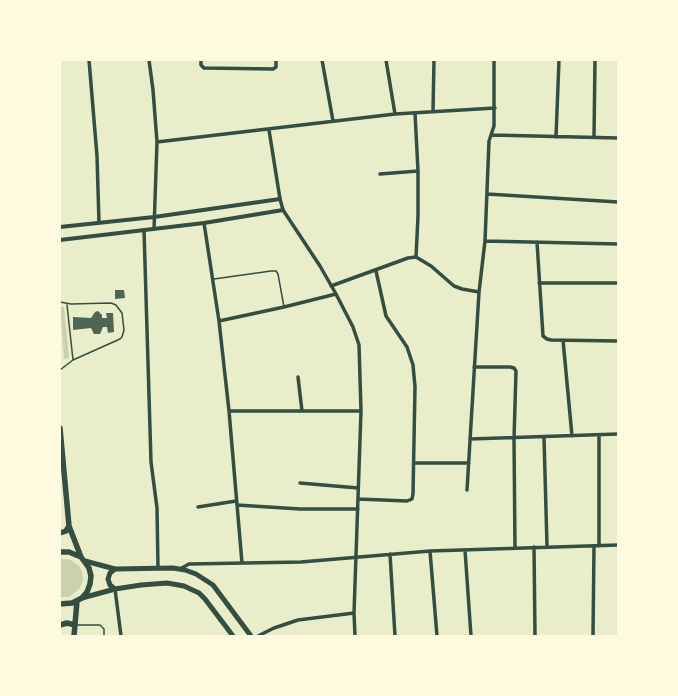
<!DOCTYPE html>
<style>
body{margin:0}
#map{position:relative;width:678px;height:696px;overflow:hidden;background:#e9edc9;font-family:"Exo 2",sans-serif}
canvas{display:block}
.frame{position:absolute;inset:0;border:61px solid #fefae0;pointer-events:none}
</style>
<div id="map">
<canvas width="678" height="696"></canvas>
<div class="frame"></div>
</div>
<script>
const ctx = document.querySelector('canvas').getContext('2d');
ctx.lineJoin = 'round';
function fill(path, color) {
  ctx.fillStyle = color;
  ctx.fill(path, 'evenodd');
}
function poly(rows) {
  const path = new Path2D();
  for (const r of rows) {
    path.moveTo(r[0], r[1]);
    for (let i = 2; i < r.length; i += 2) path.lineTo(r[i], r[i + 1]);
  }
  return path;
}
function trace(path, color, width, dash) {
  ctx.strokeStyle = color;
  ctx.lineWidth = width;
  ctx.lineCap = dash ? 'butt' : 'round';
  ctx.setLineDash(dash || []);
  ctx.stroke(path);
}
fill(poly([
 [60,307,64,307,69,358,64,359],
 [60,559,68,559,74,562,79,566,82,571,83,578,82,584,79,589,69,597,60,597]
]), '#cad2ad');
fill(poly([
 [115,290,124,290,125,298,115,299],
 [98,311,102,315,102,318,107,318,106,313,113,313,114,332,108,333,107,327,103,327,100,334,94,334,91,328,73,330,73,317,91,318,95,312]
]), '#4f6655');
trace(poly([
 [214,279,271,271,276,271,278,274,284,307],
 [60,302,71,304,111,303,116,305,122,313,124,330,122,337,120,339,73,360,60,370],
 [67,305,73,360],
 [77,625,100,625,104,629,104,636]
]), '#344e41', 1.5);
trace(poly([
 [89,60,97,156,99,223],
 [149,60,153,90,157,142,154,229],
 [201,60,201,65,204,68,273,69,276,67,276,60],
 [322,60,333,121],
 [386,60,395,114],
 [433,111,434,60],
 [415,113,418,171,418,216,416,257],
 [269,130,280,199,283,210,320,266,336,294,353,327,359,345,361,411,354,613,355,636],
 [492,135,618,138],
 [556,137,559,60],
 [594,137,595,60],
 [157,142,395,114,495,108],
 [380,174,418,171],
 [487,194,618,202],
 [204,223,219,321,229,411,242,563],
 [144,230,151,462,157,508,158,568],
 [485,241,618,244],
 [537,242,543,336,547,339,551,340,618,341],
 [539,283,618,283],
 [331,286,408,258,416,257,431,266,454,286,462,289,479,292],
 [219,321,284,307,336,294],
 [563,340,572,436],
 [474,367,510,367,514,368,516,371,514,439,515,548],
 [298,377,302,411],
 [229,411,361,411],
 [599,435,599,546],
 [544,438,547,546],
 [470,439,618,434],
 [414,463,469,463],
 [300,483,358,488],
 [467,490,479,292,485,241,489,141,494,126,494,60],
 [358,499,407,501,412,499,413,494,415,387,413,365,407,347,386,316,376,271],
 [237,505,300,509,358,509],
 [198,507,236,501],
 [534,547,535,636],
 [465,550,471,636],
 [430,551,437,636],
 [390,554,395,636],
 [180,569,189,564,301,562,430,551,618,545],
 [115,589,121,636],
 [258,636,274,628,298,620,354,613],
 [593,636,594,546]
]), '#344e41', 3.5);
trace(poly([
 [60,227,154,217,280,199],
 [60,240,204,223,283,210]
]), '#344e41', 4);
trace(poly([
 [85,561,115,569,173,568,185,570,196,574,213,585,251,636],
 [115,569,110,573,108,579,110,585,115,589],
 [82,598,115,589,141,585,167,583,184,586,199,593,205,599,233,636]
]), '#344e41', 5);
trace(poly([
 [60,428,69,526,81,557],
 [60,533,66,531,69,526],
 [60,552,69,552,81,557,89,568,91,576,90,584,87,592,82,598,72,603,60,604],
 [60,625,67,623,75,625],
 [74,636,77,601]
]), '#344e41', 5.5);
</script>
